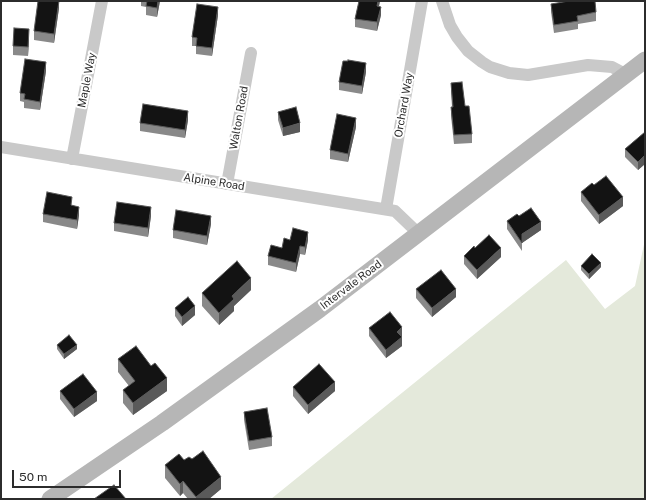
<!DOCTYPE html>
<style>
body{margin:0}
#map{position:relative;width:646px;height:500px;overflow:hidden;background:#fff;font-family:"Public Sans",sans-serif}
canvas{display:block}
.frame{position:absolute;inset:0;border:2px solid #2c2c2c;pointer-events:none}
.scale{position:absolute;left:12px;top:470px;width:109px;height:18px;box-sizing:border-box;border:2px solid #2c2c2c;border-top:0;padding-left:5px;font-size:12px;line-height:14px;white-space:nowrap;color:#2c2c2c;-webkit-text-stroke:3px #fff;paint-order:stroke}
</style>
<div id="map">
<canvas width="646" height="500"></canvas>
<div class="frame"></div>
<div class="scale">50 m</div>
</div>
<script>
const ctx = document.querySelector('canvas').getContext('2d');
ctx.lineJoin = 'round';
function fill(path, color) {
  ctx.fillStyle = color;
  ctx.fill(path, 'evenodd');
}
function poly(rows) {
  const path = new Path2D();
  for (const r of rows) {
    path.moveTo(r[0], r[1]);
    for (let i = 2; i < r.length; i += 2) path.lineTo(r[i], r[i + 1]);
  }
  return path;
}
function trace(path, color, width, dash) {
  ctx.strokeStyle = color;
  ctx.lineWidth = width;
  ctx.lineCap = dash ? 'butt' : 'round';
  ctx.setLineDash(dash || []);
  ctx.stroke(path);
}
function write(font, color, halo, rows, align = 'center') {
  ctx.font = font + ' "Public Sans",sans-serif';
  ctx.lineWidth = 4;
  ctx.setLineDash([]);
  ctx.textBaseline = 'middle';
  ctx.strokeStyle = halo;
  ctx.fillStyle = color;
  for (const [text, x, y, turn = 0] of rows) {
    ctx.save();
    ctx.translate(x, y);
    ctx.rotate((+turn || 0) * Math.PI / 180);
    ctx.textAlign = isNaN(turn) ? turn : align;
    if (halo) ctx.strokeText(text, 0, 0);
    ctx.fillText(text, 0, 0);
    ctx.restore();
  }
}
fill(poly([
 [645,240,645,499,271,499,566,260,605,309,635,286]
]), '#e4e9db');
trace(poly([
 [442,1,450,25,457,37,468,51,482,62,490,67,509,73,528,75,588,65,612,67,627,75],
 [1,147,395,211,419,234],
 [72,159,102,1],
 [227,184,251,53],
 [386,209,422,1]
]), '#c9c9c9', 12);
trace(poly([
 [50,499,162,423,320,309,645,60]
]), '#b6b6b6', 17);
fill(poly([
 [141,1,160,1,157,17,146,15,146,7,141,6],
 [359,1,380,1,379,6,381,15,377,31,355,27,355,19],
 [551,4,596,12,596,21,578,24,578,29,554,33,551,12],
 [59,8,54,43,34,40,34,31],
 [218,15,212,56,196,54,196,46,192,46,192,37],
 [29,38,28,56,13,55,13,46],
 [46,71,40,110,24,108,24,102,20,101,20,93],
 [366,72,362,94,339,90,339,82],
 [451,83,465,106,472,134,472,143,454,144,451,116,451,107,452,107,451,92],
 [278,112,300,132,283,136,278,120],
 [188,120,185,138,140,131,140,123],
 [356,127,348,162,330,159,330,150],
 [645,132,645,164,638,170,625,157,625,149],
 [594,185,623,206,599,224,581,201,581,192],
 [72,206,79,215,77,229,43,222,43,214],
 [151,216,148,237,114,231,114,223],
 [519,216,541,230,522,243,522,251,507,229,507,221],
 [211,224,207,245,173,238,173,230],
 [290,240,308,240,305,255,300,254,296,272,268,265,268,256,282,248],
 [475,248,501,257,477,279,464,264,464,256],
 [581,266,601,267,589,279,581,270],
 [416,289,456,297,432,317,416,298],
 [251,290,234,306,234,311,219,325,202,306,202,293],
 [175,308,195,315,182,326,175,316],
 [369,328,402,336,401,337,402,346,386,358,369,336],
 [57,345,77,349,64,359,57,349],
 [118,359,151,366,167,391,133,415,123,403,123,390,129,386,118,372],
 [293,387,335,391,308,414,293,396],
 [60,391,97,401,74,417,60,399],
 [244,412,272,437,272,446,249,450,244,420],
 [184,460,221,489,209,499,188,499,183,493,180,496,165,478,165,465]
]), '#898989');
fill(poly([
 [59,1,59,8,54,43,54,34],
 [158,1,160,1,157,17,157,8],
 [378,1,380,1,377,15,377,6],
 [218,7,218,15,212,56,212,48],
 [381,7,381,15,377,31,377,22],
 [29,29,29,38,28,56,28,47],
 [46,62,46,71,40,110,40,102],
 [366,63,366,72,362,94,362,86],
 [188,111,188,120,185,138,185,130],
 [356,118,356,127,348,162,348,154],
 [300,123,300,132,283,136,283,128],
 [645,155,645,164,638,170,638,162],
 [623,197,623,206,599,224,599,215],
 [79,207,79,215,77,229,77,220],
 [151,207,151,216,148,237,148,228],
 [211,216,211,224,207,245,207,236],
 [541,222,541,230,522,243,522,234],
 [308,232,308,240,305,255,305,247],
 [300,246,300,254,296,272,296,263],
 [501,248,501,257,477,279,477,270],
 [601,263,601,267,589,279,589,274],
 [251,278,251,290,234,306,234,311,219,325,219,313,232,296],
 [456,289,456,297,432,317,432,308],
 [195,306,195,315,182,326,182,317],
 [402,327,402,336,397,340,397,332],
 [402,337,402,346,386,358,386,350],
 [77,345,77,349,64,359,64,354],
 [167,378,167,391,133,415,133,403],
 [335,382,335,391,308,414,308,405],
 [97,392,97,401,74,417,74,409],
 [221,477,221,489,209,499,196,499,196,497],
 [183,481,183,493,180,496,180,484]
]), '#5a5a5a');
const building = poly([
 [38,1,59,1,54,34,34,31,38,1],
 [147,1,158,1,157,8,146,6,147,1],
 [359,1,378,1,377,6,381,7,377,22,355,19,359,1],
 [569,1,595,1,596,12,577,16,578,21,554,25,551,4,569,1],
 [197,4,218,7,212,48,196,46,197,38,192,37,197,4],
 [14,28,29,29,28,47,13,46,14,28],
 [25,59,46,62,40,102,24,99,25,94,20,93,25,59],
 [348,60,366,63,362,86,339,82,343,61,348,61,348,60],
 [462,82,465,106,469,106,472,134,454,135,451,107,453,107,451,83,462,82],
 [143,104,188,111,185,130,140,123,143,104],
 [296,107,300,123,283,128,278,112,296,107],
 [337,114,356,118,348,154,330,150,337,114],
 [645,132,645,155,638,162,625,149,645,132],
 [606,176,623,197,599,215,581,192,592,183,594,185,606,176],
 [47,192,72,197,71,205,79,207,77,220,43,214,47,192],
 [117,202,151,207,148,228,114,223,117,202],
 [531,208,541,222,522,234,522,243,507,221,517,214,519,216,531,208],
 [176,210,211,216,207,236,173,230,176,210],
 [293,228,308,232,305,247,300,246,296,263,268,256,271,245,282,248,284,238,290,240,293,228],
 [489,235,501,248,477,270,464,256,474,246,475,248,489,235],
 [592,254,601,263,589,274,581,266,592,254],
 [237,261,251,278,232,296,234,299,219,313,202,293,237,261],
 [441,270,456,289,432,308,416,289,441,270],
 [188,297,195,306,182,317,175,308,188,297],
 [390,312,402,327,397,332,402,337,386,350,369,328,390,312],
 [69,335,77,345,64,354,57,345,69,335],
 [136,346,151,366,155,363,167,378,133,403,123,390,135,381,118,359,136,346],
 [319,364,335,382,308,405,293,387,319,364],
 [83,374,97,392,74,409,60,391,83,374],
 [267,408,272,437,249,441,244,412,267,408],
 [203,451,221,477,196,497,183,481,180,484,165,465,179,454,184,460,189,457,192,459,203,451],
 [114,485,126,499,94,499,114,485]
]);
fill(building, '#131313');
trace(building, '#5a5a5a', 1);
write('11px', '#2c2c2c', '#fff', [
 ["Maple Way",87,80,-79],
 ["Orchard Way",404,105,-80],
 ["Walton Road",239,118,-80],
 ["Alpine Road",214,182,9],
 ["Intervale Road",351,285,-37]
]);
</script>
